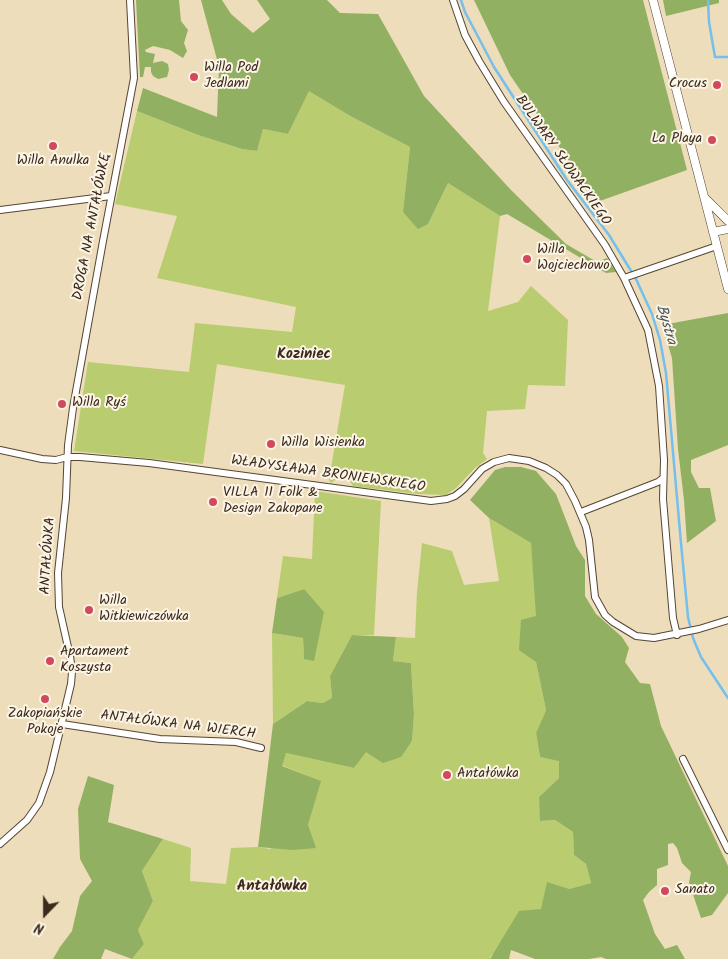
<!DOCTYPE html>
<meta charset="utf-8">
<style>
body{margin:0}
#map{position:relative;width:728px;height:959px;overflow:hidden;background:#edddba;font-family:Kalam,sans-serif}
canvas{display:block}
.north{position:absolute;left:20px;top:889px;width:50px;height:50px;-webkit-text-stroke:4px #fcf5e5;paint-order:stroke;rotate:202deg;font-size:14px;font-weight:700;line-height:20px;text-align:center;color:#3b2a1e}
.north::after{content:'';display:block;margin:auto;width:18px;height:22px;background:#3b2a1e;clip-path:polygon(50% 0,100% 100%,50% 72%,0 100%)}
</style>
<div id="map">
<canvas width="728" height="959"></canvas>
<div class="north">N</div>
</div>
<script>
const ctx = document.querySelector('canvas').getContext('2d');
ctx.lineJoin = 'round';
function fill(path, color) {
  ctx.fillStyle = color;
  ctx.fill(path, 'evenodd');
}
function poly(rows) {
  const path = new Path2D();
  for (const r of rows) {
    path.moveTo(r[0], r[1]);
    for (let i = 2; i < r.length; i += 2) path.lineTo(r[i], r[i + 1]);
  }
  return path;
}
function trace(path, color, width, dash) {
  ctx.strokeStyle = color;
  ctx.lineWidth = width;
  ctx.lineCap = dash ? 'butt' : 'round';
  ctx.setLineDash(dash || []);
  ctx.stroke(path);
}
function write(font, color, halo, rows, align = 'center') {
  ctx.font = font + ' Kalam,sans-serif';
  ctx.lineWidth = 4;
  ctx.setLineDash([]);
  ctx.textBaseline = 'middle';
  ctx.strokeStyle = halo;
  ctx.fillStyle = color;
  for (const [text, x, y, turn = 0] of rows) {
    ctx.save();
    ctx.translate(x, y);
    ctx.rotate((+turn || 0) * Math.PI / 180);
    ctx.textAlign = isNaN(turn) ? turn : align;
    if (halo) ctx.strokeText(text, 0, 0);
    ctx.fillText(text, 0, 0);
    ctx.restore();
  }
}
fill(poly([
 [309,90,352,117,410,147,403,212,428,224,448,183,500,216,488,311,518,302,531,286,568,320,565,386,528,385,525,409,487,411,483,453,487,459,475,468,456,488,446,495,418,494,353,486,347,477,341,476,331,483,329,480,345,385,217,364,203,464,74,451,88,362,189,372,195,323,292,332,296,307,157,278,177,216,115,204,137,111,198,135,242,149,257,151,263,129,288,134],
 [315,491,381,501,374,635,352,635,330,676,332,698,323,703,307,701,273,724,272,633,303,638,304,659,304,589,277,598,283,556,312,559],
 [489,518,531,543,536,597,536,662,546,710,536,733,540,757,559,760,559,778,539,797,541,821,555,820,573,832,574,855,586,864,591,883,569,889,541,909,490,957,490,959,132,959,144,944,138,930,153,901,142,871,163,839,191,848,190,881,226,884,231,848,258,847,270,849,308,825,320,781,281,765,286,753,354,768,366,751,412,742,414,715,411,663,393,661,396,637,415,638,417,592,422,543,452,551,464,585,499,581]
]), '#b9cc6f');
fill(poly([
 [136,0,179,0,181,21,188,30,184,43,187,51,183,58,170,50,153,46,145,50,146,52,155,54,153,63,162,61,168,64,169,70,167,77,158,79,153,76,151,72,151,67,145,67,143,77,140,77],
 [201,0,222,0,231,14,253,33,270,19,257,0,327,0,340,13,378,14,424,96,511,190,566,244,597,262,607,258,616,272,606,273,507,214,500,216,448,183,428,224,418,229,403,212,410,147,352,117,309,91,288,134,263,129,257,151,242,149,198,135,137,111,143,88,217,117,219,67],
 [474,0,643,0,687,170,597,202,510,75],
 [663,0,719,0,719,3,666,16],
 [728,313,728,445,691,460,691,472,699,488,710,488,716,521,687,543,684,500,678,449,672,358,662,325],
 [505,467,521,467,536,471,556,494,576,546,585,560,585,596,596,614,622,637,629,648,625,662,640,683,650,684,661,726,728,866,728,893,712,915,701,918,689,883,691,872,682,863,677,848,673,843,668,844,668,865,657,869,657,885,649,892,643,900,655,934,665,949,677,945,685,959,606,959,601,957,589,959,535,959,511,950,509,959,490,959,519,911,541,909,547,882,569,889,591,883,586,864,574,855,573,832,555,820,540,821,539,797,559,778,559,761,540,757,536,733,546,710,536,662,519,650,521,620,536,616,531,543,489,518,470,500,495,470],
 [304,589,324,612,314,661,304,659,303,638,272,633,277,598],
 [352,635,396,637,393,661,411,663,414,715,412,741,401,757,383,763,366,752,354,768,286,753,282,766,321,781,308,825,316,848,293,850,258,847,273,724,307,701,323,703,332,698,330,676],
 [88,776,114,785,108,822,163,839,142,871,153,901,138,930,144,944,132,959,105,949,101,959,53,959,60,947,72,931,80,896,92,881,80,859,78,809]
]), '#92b062');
trace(poly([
 [461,0,465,12,494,67,567,180,609,235,636,279,652,314,660,340,666,373,681,543,688,617,693,638,701,657,728,698],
 [708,0,709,22,715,57,728,57]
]), '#73bfed', 2.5);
const minor = poly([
 [453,0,465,35,479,61,504,102,605,245,624,278,648,330,659,386,664,460,663,499,673,618,677,635],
 [0,210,111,196],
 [624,278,717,246],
 [0,450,42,459,56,460,67,457,80,457,149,463,431,501,447,499,455,496,464,489,482,469,494,462,509,458,529,461,546,468,557,475,566,484,575,501,586,527,589,540,595,597,605,615,613,622,636,636,654,638,699,629,728,620],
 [581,512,658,482,663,478],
 [62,724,160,739,236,742,261,748],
 [683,759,728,850],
 [0,844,27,820,39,803,50,772,71,684,72,672,70,656,59,607,58,573,66,498,68,445,73,408,103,241,134,78,130,0]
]);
const tertiary = poly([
 [653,0,728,289],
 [706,199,728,221],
 [713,232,728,229]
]);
trace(minor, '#564535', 8);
trace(tertiary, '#564535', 9);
trace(minor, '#fff', 6);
trace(tertiary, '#fff', 8);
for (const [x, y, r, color] of [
 [194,77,5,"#d1495b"],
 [717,85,5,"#d1495b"],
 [712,140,5,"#d1495b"],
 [53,146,5,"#d1495b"],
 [527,259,5,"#d1495b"],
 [62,404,5,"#d1495b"],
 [271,444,5,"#d1495b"],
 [213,502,5,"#d1495b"],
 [89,610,5,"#d1495b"],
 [50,661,5,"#d1495b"],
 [45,699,5,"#d1495b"],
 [447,775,5,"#d1495b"],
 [665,891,5,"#d1495b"]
]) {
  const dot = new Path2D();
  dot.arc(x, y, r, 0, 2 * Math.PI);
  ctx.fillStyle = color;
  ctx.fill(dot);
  trace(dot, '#fcf5e5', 2);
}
write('14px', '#3b2a1e', '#fcf5e5', [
 ["Willa Pod",204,69],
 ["Jedlami",204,85],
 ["Crocus",707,85,"right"],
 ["La Playa",702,140,"right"],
 ["Willa Anulka",53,162,"center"],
 ["Willa",537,251],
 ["Wojciechowo",537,267],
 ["Willa Ryś",72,404],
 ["Willa Wisienka",281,444],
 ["VILLA 11 Folk &",223,494],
 ["Design Zakopane",223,510],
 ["Willa",99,602],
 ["Witkiewiczówka",99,618],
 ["Apartament",60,653],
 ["Koszysta",60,669],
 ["Zakopiańskie",45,715,"center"],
 ["Pokoje",45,731,"center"],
 ["Antałówka",457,775],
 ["Sanato",675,891]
], 'left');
write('14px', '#3b2a1e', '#fcf5e5', [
 ["BULWARY SŁOWACKIEGO",562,161,55],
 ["DROGA NA ANTAŁÓWKĘ",93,227,-79],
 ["WŁADYSŁAWA BRONIEWSKIEGO",328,475,8],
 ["ANTAŁÓWKA",49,556,-86],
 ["ANTAŁÓWKA NA WIERCH",178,726,7]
]);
write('italic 15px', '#4c575c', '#fcf5e5', [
 ["Bystra",665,325,73]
]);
write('bold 15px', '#3b2a1e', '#fcf5e5', [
 ["Koziniec",304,355],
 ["Antałówka",272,887]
]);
</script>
